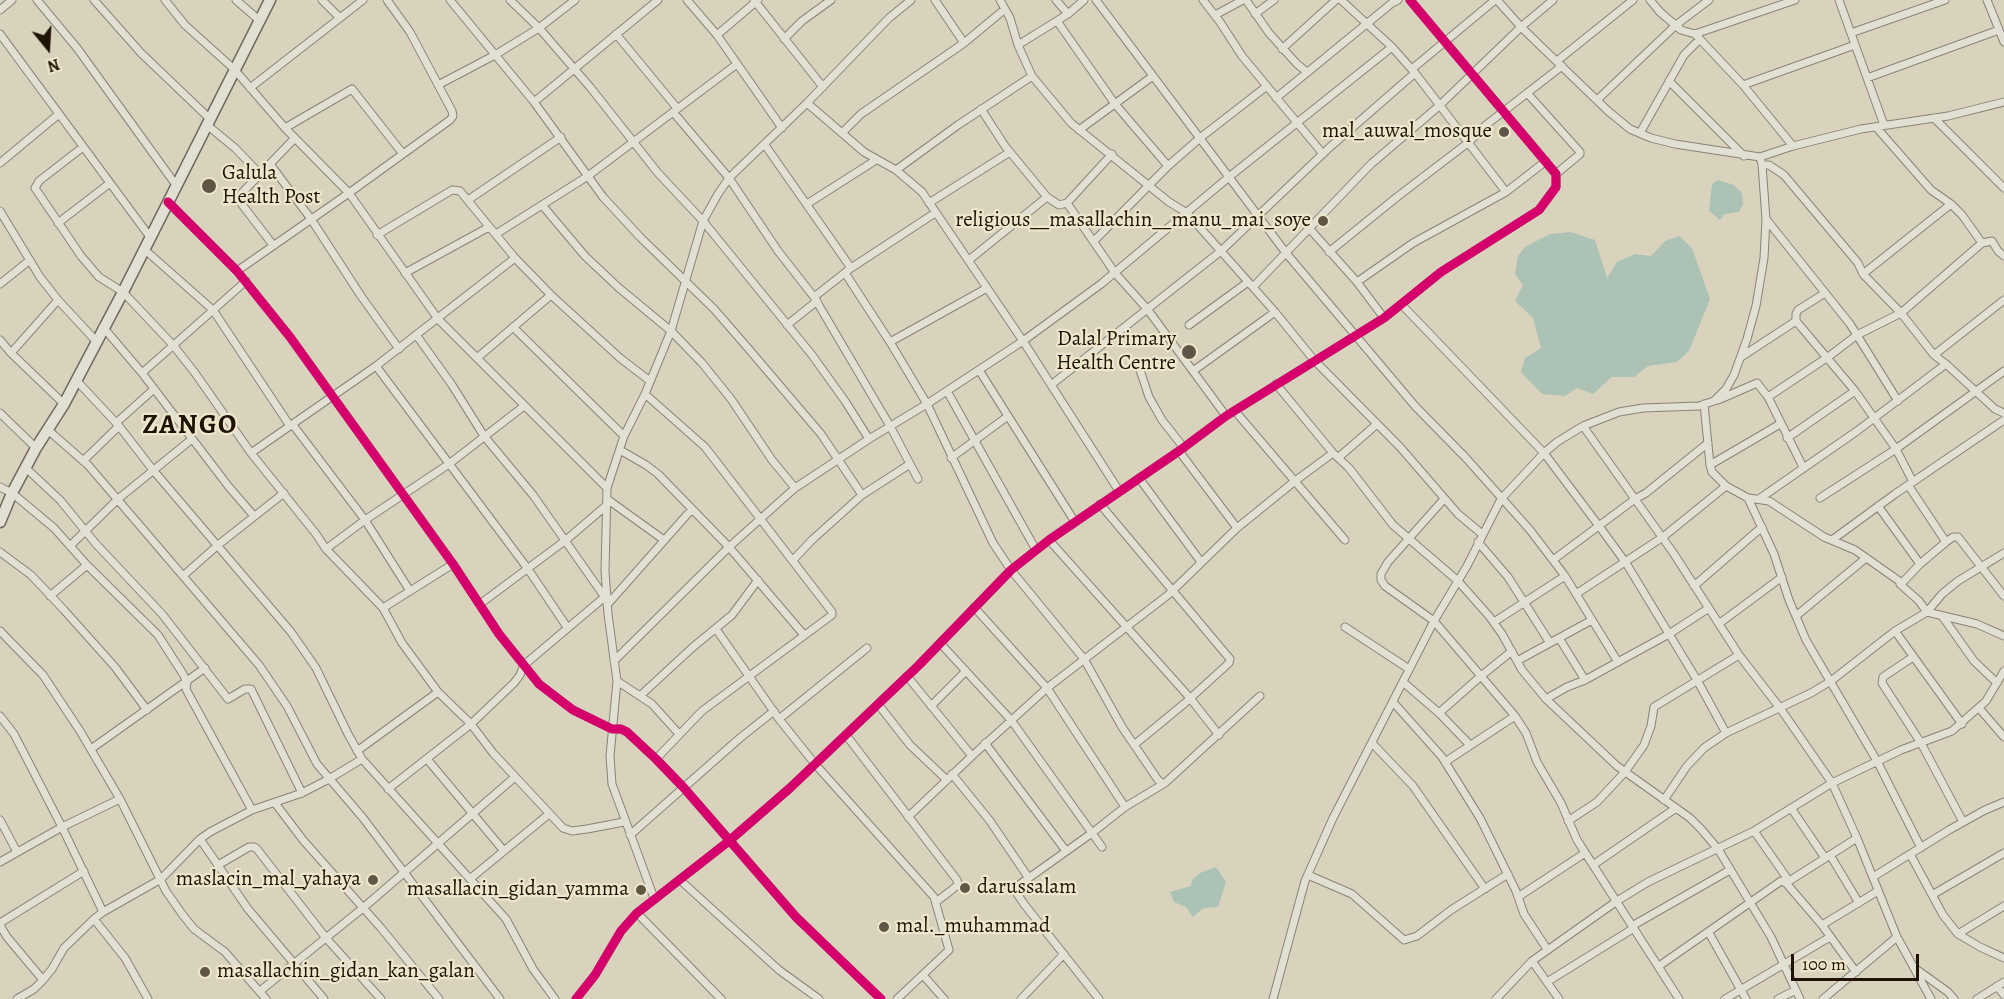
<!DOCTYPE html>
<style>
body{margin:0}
#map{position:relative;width:2004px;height:999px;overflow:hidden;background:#d9d3bd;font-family:Alegreya,serif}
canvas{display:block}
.north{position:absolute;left:18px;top:18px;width:60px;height:60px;-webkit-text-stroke:4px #eee7cc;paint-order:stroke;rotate:162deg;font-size:16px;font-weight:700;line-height:24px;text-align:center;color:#201306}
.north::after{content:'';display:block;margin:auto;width:21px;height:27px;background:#201306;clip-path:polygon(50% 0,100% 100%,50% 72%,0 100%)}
.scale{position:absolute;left:1791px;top:954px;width:128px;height:27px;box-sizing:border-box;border:3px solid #201306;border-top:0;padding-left:8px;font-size:18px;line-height:21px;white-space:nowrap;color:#201306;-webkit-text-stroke:4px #eee7cc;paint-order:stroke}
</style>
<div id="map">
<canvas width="2004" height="999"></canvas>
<div class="north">N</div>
<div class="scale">100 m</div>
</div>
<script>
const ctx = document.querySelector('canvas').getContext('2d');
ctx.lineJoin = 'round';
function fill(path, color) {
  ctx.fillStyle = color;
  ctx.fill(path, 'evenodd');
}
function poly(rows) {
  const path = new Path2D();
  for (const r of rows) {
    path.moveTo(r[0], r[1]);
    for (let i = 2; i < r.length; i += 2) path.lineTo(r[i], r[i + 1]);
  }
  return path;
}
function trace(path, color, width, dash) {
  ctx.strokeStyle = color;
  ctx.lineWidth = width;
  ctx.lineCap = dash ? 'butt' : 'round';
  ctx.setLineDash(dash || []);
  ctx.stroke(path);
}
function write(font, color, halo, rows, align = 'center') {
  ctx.font = font + ' Alegreya,serif';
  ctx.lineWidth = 4.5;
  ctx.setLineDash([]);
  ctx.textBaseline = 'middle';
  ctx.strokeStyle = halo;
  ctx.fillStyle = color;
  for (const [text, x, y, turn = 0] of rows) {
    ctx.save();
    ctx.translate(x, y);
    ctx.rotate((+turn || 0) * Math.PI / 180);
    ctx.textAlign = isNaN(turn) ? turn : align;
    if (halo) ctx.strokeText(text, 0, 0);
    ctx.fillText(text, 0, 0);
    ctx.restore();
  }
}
fill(poly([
 [1718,180,1734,185,1742,193,1743,204,1739,212,1725,214,1720,220,1709,211,1712,184],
 [1571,232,1595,240,1607,278,1617,262,1635,254,1651,256,1665,241,1679,236,1692,248,1710,299,1689,351,1677,362,1648,366,1634,377,1612,377,1593,394,1577,388,1565,396,1542,394,1521,372,1525,358,1541,348,1533,318,1515,301,1523,285,1515,274,1518,256,1525,247,1550,234],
 [1216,867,1226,882,1218,907,1203,908,1193,917,1186,907,1174,902,1170,892,1191,886,1192,880,1200,873]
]), '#abc2b5');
const street = poly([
 [37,0,77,48,176,185],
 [94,0,141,53,210,119],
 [165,0,185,25,234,69,285,128,349,193,438,319,607,488],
 [236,0,259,20],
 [322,0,340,18],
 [450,0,534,102,603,197,640,237,714,309,747,347,821,434,862,495],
 [510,0,539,28,590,87,658,173,703,221,812,355,845,401,869,439],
 [687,0,717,35,782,128],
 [754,0,823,87],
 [935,0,964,43],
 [1000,0,1010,18,1018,45,1068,14,1084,0],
 [1056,0,1068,14],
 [1096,0,1286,253,1415,406,1466,458,1530,530,1565,576,1618,662],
 [1203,0,1220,22,1242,56,1323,154],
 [1246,0,1269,33,1297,64,1307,72],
 [1341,0,1392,47,1415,73,1506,192],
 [1497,0,1521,27,1608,111,1630,129,1651,138,1675,144,1760,157,1793,146,1861,129,1948,116,2004,102],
 [1650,0,1660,12,1681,30,1695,34,1795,0],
 [1839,0,1884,125],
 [1987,0,2004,42],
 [0,10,12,0],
 [1255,14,1274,0],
 [1215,15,1243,0],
 [1057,21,1115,104,1168,166,1094,241],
 [1851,33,1945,0],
 [0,34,150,237],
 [616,34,677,108],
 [1695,34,1743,85,1793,146],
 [717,35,758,0],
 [784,39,802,21,831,0],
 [1018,45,1032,76,1071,123,1169,202,1187,213,1275,312,1314,360,1400,447,1458,514,1482,534],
 [1282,49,1336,0],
 [1557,61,1633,0],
 [1412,69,1495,0],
 [1867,78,1999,30],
 [1669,81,1744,156],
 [438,85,495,55,539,28,575,0],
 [1743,85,1855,45],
 [250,88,363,0],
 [1527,93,1580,152,1580,154,1556,174],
 [1276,98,1392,3,1398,0],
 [1597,100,1676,25,1709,0],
 [534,102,658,0],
 [807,103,864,152,896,170,922,192,1023,341,1119,491],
 [981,109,1005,146,1047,197,1059,205,1067,203,1112,154],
 [673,112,729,178,778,251,814,297,890,426,918,479],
 [1934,118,2004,188],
 [207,125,235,148,260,174],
 [1876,127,1931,190,1951,204,1962,215,1982,243,1992,241,1998,251,2004,256],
 [285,128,352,89,403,154],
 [1079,130,1153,76],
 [842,133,861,114,964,43,1005,9],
 [1640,133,1684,55,1700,39],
 [765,145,851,268],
 [83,147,39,181,35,188,81,256,99,277,123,292,173,345,195,373,251,453,316,534,326,549,383,608,402,643,438,692,471,724,493,753,563,828,572,831,587,829,624,822],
 [0,163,59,114],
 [270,164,311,219,361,296,399,349],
 [1762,165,1769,165,1784,175,1858,263,1863,274,1901,313,1934,355,1946,364,1995,409,2004,413],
 [1168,166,1200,138,1267,86],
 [896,170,958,125,1032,76],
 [468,200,561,137],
 [168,202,237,271,290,337,453,564,499,634,539,684,573,710,612,729,621,729,627,732,656,759,684,788,796,917,881,999],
 [929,203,1010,152],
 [1067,203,1115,273,1148,310,1226,416],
 [807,204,876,160],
 [542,205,585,256,619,288,671,331,702,363,731,399,772,460,795,488],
 [0,211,40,277,58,300,96,341],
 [1766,219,1850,324,1898,401],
 [58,223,110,183],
 [1309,228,1357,282,1384,318],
 [496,234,588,176,737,64],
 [377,235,452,190,460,191,515,258,551,295,620,358,650,381],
 [273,245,237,198,295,138],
 [144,249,213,310,290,426],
 [1329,252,1397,197,1469,142,1486,125,1562,66],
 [969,260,1047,197],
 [237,271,349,193,450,120,453,116,452,111,410,32,387,0],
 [405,273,489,227],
 [845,273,890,342,927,404,993,543,1011,570,1084,659,1122,727,1158,780,1162,783],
 [1863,274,1951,204],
 [1357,282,1413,243,1506,192,1546,161],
 [0,284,30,260],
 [1253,287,1371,164,1439,106,1521,27,1553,0],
 [1825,293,1798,310,1796,314,1796,321,1855,391,1896,449,1913,482],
 [814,297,851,268,935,213],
 [1402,305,1544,453,1599,526,1626,563,1697,680,1726,733],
 [787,325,817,301],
 [1189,325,1248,282],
 [103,327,142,373,229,487,254,516],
 [513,327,624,436],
 [417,336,452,385,484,436,533,495,604,596],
 [0,340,11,353,64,404],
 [890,342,987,288],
 [11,353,58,300],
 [1934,355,2004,300],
 [1741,357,1796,321],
 [477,358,551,295],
 [1138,364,1149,397,1162,420,1184,448],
 [376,366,528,569,567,627],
 [979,370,1075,522],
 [1193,371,1275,312],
 [142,373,246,281],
 [76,380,119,426,153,470,291,632,316,668,348,734,362,759,506,919,533,969,555,999],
 [1276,384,1333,453,1349,468,1393,525,1458,581,1489,616,1502,634,1522,670,1546,699,1617,766,1690,818,1701,829,1718,849,1771,937,1800,999],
 [1051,385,1221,251,1330,147,1415,73],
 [947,391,1036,550],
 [645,394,705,447,832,612,832,615,702,711,656,759],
 [1768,397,1828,357,1857,335,1901,313,1982,243],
 [1718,400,1757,383,1768,397,1803,467],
 [1704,404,1710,465,1712,472,1726,486,1748,498,1769,501,1824,537,1855,550,1902,583,1900,584,1919,601,1927,612,1977,624,2004,636],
 [1235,411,1345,540],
 [0,413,36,448],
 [116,423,154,389],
 [293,425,365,520,410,591],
 [1583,426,1674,554,1739,655,1780,708,1832,783,1857,838,1897,937,1931,999],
 [48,430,88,465,183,576,218,545,284,493],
 [1787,438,1855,391],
 [620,450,646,465,658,474,729,547,804,635],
 [1179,451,1237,528],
 [251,453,376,366,515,258],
 [1339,457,1377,424],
 [951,458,1008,416],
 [83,461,119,426],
 [1710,465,1780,424],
 [27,469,60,500,96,544,162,614,228,699,245,689,251,689,302,793],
 [1139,478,1201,562],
 [1908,485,1946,542],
 [0,487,12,493,54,528,87,565,158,635,183,674,187,682,186,689,188,693,252,810],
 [1748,498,1774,554,1789,600,1806,640,1877,761,1921,848],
 [1820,498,1896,449,2004,371],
 [607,499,664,540],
 [1444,499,1388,562,1381,574,1381,580,1385,586,1434,621,1515,716,1526,733,1537,762,1561,803,1577,840,1679,999],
 [1759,499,1857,431,1946,364],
 [1100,504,1230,659,1229,663,1185,703,1134,745],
 [1878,506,1920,564],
 [1049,540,1190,698,1219,735],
 [1832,540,1895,494,2004,420],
 [1478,542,1508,577,1550,643],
 [70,546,118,499,192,439],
 [326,549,365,520,449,464,524,406],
 [0,552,31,575,64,610,115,667,147,710],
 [793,560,812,540,862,495,910,464],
 [1553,560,1635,499,1646,493,1708,443],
 [183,576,259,665,287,706,317,764,363,818,500,999],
 [1902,583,1920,564,1946,542,1953,537,1958,537,2004,596],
 [1694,586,1762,527],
 [1576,594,1663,537,1726,486],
 [50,596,87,565],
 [480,604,566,540,607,505],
 [607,605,692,509],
 [974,607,1047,688,1125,807],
 [383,608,453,564],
 [1796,616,1866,558],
 [1942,616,1974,661,1997,683],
 [1494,622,1565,576],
 [1720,623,1782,577],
 [1345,627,1409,669],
 [716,629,779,719,815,764,934,897,949,950,897,999],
 [0,631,43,675,80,731,120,799,166,891,182,914,194,929,225,952,266,999],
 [1895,631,1962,724],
 [1559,638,1585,680],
 [940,643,1011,720,1102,847],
 [1913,657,1883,677,1882,683,1921,743,1963,822],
 [614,661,729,547,795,488,869,439,927,404,1023,341,1101,284,1229,177,1392,47],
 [1517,661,1592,620],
 [907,676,972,756],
 [617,681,652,704,679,734],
 [1403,682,1439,713,1470,745],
 [641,695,693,647,732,615,758,580],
 [1546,699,1567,687,1585,680,1669,634,1709,608],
 [1393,702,1442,757,1480,818,1516,891,1524,914,1547,949],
 [878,704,910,745,947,780],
 [931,706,966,671],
 [1979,708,2004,737],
 [1439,713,1481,676,1512,651],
 [0,716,14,734,62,827,103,912],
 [779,719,867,648],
 [846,735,957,880,958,885,936,902],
 [985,743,1066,851],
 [1372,743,1413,786,1485,889],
 [91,749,205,668],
 [357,751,438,692],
 [427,759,504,851],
 [1445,762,1515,716],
 [952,774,990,821,1028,877],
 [388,789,471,724,514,683,520,675,524,665,607,595],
 [1664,800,1687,766,1704,748,1726,733,1811,693,1831,681,1895,631,1927,612,1942,594,1958,581,2004,553],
 [275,803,303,840,381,928,439,999],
 [1791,808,1825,858],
 [908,817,972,756,1047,688,1168,595,1237,528,1295,481,1333,453],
 [0,820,17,852],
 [1568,821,1597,802,1625,772,1644,745,1651,726,1654,707,1739,655],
 [1754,831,1789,881],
 [630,835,740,738,774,711],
 [200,839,248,909,324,999],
 [1910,854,1943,915,1958,934,1980,947,2004,958],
 [1830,855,1859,903],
 [0,862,62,827,120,799],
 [218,865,249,847,254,847,257,849,326,938,381,999],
 [1593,865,1676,808],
 [1308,875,1352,894,1404,940,1417,936,1451,910,1508,874],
 [1873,877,1949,830,1985,810,2004,802],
 [471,878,549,814],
 [680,880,779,970,819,999],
 [1786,883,1857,838],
 [1932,895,2004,853],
 [1518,897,1585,853],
 [654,898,612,784,610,756,617,681,608,614,605,571,607,488,624,436,645,394,671,331,703,221,718,194,729,178,807,103,889,18,911,0],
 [637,913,721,999],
 [94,919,125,958,148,999],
 [0,923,84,871],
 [0,925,7,937,43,980],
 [1822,925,1878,891],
 [1632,926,1730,870],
 [1709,933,1746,999],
 [1958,934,2004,906],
 [1532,961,1559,999],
 [1659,966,1781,881,1786,883,1822,925,1856,972],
 [1916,969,1948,992,1954,999],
 [923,975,944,999],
 [1547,982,1634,928],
 [1997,986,2004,995],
 [260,991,363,908,515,777],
 [17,999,34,989,43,980,52,969,64,948,94,919,103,912,161,879,200,839,210,832,252,810,302,793,329,779,362,759],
 [576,999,595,975,621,931,637,913,729,841,790,788,919,665,1011,570,1049,540,1179,451,1226,416,1384,318,1441,272,1539,210,1556,187,1556,174,1410,0],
 [1021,999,1064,954],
 [1099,999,1024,904,1016,892,1016,887,1092,833,1125,807,1165,783,1260,696],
 [1273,999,1305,881,1333,818,1434,621,1467,566,1501,499,1544,453,1557,442,1583,426,1619,412,1643,408,1699,406,1714,401,1726,389,1734,375,1747,339,1756,306,1764,258,1766,219,1762,165,1760,157],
 [1496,999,1532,961,1617,901,1648,882,1754,831,1832,783,1901,750,1952,731,1986,701,2004,671],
 [1725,999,1830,937],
 [1778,999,1796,990],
 [1823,999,1897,937],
 [1977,999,2004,982]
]);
const secondary = poly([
 [0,522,12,493,36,448,64,404,123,292,270,0]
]);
trace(street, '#898376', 9);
trace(secondary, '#6f695d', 13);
trace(street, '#e2dfd3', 7);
trace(secondary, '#e2dfd3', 10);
trace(poly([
 [168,202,237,271,290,337,453,564,499,634,539,684,573,710,612,729,621,729,627,732,656,759,684,788,796,917,881,999],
 [576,999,595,975,621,931,637,913,729,841,790,788,919,665,1011,570,1049,540,1179,451,1226,416,1384,318,1441,272,1539,210,1556,187,1556,174,1410,0]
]), '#d6006c', 9);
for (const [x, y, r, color] of [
 [1504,132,6,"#615646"],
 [209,186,8,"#615646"],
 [1323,221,6,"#615646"],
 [1189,352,8,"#615646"],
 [373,880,6,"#615646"],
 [965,888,6,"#615646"],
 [641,890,6,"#615646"],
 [884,927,6,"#615646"],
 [205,972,6,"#615646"]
]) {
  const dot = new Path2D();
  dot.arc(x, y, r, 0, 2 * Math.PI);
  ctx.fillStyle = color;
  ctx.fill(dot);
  trace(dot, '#eee7cc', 2);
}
write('21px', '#201306', '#eee7cc', [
 ["mal_auwal_mosque",1492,132],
 ["Galula",222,174,"left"],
 ["Health Post",222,198,"left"],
 ["religious__masallachin__manu_mai_soye",1311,221],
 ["Dalal Primary",1176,340],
 ["Health Centre",1176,364],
 ["maslacin_mal_yahaya",361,880],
 ["darussalam",977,888,"left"],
 ["masallacin_gidan_yamma",629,890],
 ["mal._muhammad",896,927,"left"],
 ["masallachin_gidan_kan_galan",217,972,"left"]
], 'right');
ctx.letterSpacing = '1.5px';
write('bold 27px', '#201306', '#eee7cc', [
 ["ZANGO",190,426]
]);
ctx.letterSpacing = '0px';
</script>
